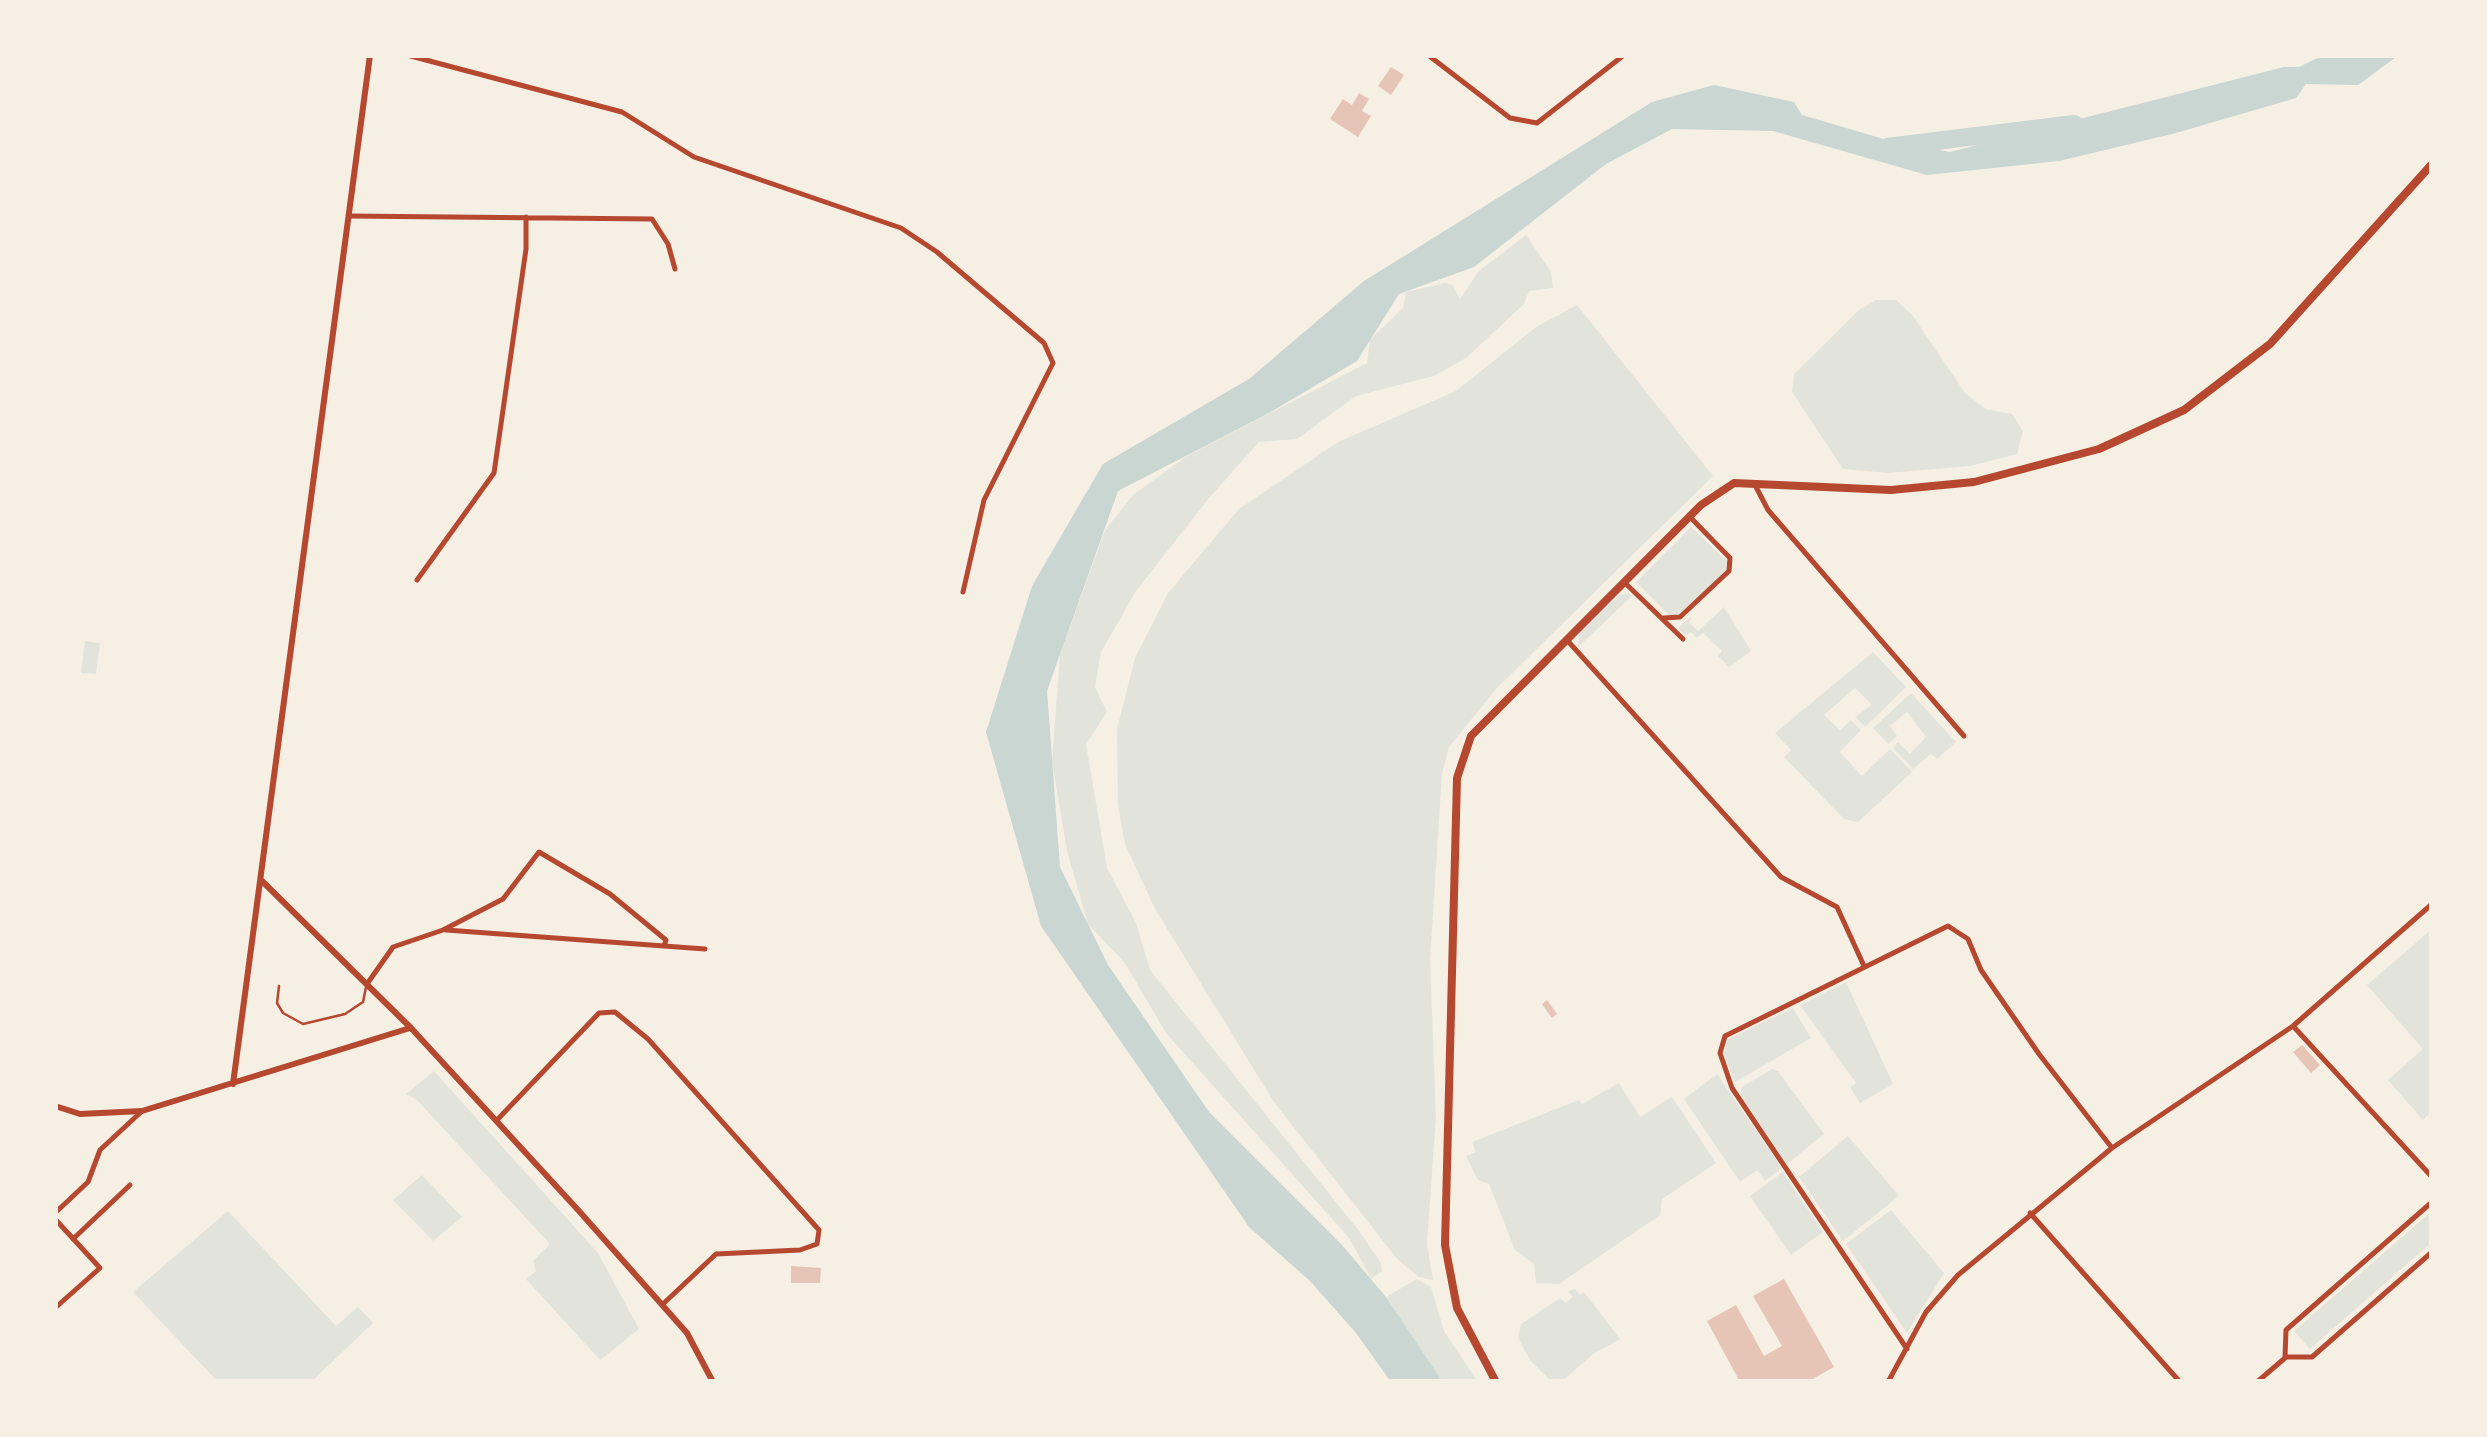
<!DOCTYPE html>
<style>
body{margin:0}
#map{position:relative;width:2487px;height:1437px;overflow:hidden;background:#f6efe4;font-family:"Nunito Sans",sans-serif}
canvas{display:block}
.frame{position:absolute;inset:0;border:58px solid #f6efe4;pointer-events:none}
</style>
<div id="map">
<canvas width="2487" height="1437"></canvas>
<div class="frame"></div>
</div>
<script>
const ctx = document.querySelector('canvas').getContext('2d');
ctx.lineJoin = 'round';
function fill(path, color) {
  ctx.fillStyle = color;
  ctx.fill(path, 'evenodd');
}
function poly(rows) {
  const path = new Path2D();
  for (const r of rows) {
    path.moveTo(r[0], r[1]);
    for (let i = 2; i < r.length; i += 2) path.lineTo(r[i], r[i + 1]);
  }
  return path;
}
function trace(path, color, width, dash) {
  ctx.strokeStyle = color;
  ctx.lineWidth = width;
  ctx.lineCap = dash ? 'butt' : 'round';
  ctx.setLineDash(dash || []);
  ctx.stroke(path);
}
fill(poly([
 [1526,235,1551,272,1553,288,1529,291,1524,304,1466,358,1434,376,1356,396,1297,439,1259,442,1209,498,1136,591,1101,652,1095,687,1107,712,1086,744,1107,868,1136,923,1150,970,1359,1231,1381,1263,1382,1271,1371,1279,1350,1239,1166,1033,1125,963,1088,924,1067,851,1052,761,1060,655,1105,530,1133,495,1187,456,1367,363,1370,340,1403,308,1406,292,1445,283,1452,285,1460,299,1479,271],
 [1876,300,1896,300,1913,316,1965,393,1986,409,2012,414,2023,431,2017,454,1970,466,1888,473,1843,469,1792,392,1794,374,1859,310],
 [1577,305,1713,476,1497,688,1449,747,1442,774,1430,960,1436,1116,1427,1244,1433,1280,1419,1277,1398,1260,1274,1102,1155,909,1125,844,1118,805,1117,729,1135,658,1168,593,1239,509,1338,442,1456,391,1536,327],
 [1691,527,1730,564,1729,571,1673,619,1636,582],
 [1629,593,1632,596,1578,647,1579,634,1619,595],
 [1724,607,1751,651,1729,667,1718,656,1722,651,1703,633,1697,638,1691,632,1686,636,1678,628,1692,616,1689,623,1698,631],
 [85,641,100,643,96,674,81,673],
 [1873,652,1906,687,1865,727,1855,717,1872,705,1855,688,1824,715,1840,730,1851,720,1861,730,1840,752,1862,776,1890,749,1912,772,1858,822,1844,819,1784,757,1791,750,1775,733],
 [1911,693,1956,742,1937,759,1931,754,1913,769,1893,748,1898,742,1910,754,1926,737,1907,712,1890,726,1897,736,1888,744,1873,728],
 [2432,929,2432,1111,2423,1120,2388,1080,2423,1049,2367,985],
 [1846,982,1893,1084,1860,1103,1850,1087,1856,1083,1800,1005],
 [1793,1008,1811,1038,1735,1082,1724,1053,1728,1039],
 [1772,1069,1778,1071,1824,1134,1787,1164,1740,1093,1742,1087],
 [434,1071,598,1253,639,1329,600,1360,526,1279,536,1271,533,1261,550,1244,416,1099,406,1094],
 [1717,1074,1782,1168,1765,1181,1757,1170,1740,1182,1684,1099],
 [1619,1083,1640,1117,1672,1097,1716,1163,1662,1199,1660,1215,1559,1284,1536,1283,1534,1264,1515,1250,1489,1184,1478,1180,1466,1156,1476,1152,1472,1142,1579,1100,1582,1104],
 [1848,1136,1899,1196,1843,1241,1799,1177],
 [1783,1172,1823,1232,1791,1255,1750,1196],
 [422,1175,462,1217,433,1241,393,1200],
 [1891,1210,1944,1273,1907,1333,1846,1244],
 [228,1211,336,1326,358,1307,373,1323,311,1382,218,1382,133,1292],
 [2432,1211,2432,1242,2310,1349,2294,1331],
 [1417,1279,1431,1287,1444,1331,1478,1382,1443,1382,1386,1297],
 [1575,1289,1580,1295,1584,1292,1620,1339,1593,1354,1561,1382,1552,1382,1530,1360,1518,1338,1521,1324,1560,1298,1566,1303,1573,1297,1568,1291]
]), '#e2e4dc');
fill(poly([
 [2324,55,2399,55,2358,85,2306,84,2296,98,2176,133,2059,161,1927,175,1773,131,1672,129,1606,164,1474,267,1399,294,1357,361,1269,413,1118,491,1047,691,1060,867,1108,965,1209,1112,1342,1245,1386,1297,1443,1382,1391,1382,1356,1333,1310,1281,1249,1227,1041,926,986,732,1032,586,1103,464,1249,379,1364,281,1652,102,1714,85,1794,102,1802,115,1887,140,1950,152,2284,67,2299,67]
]), '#c9d6d2');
trace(poly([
 [1887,147,2074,124]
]), '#c9d6d2', 18);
fill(poly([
 [1391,67,1404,75,1391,95,1378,86],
 [1359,93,1369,99,1362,111,1371,116,1358,137,1330,119,1343,99,1352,105],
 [1547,1000,1557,1014,1552,1018,1542,1004],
 [2302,1045,2320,1065,2311,1073,2293,1052],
 [791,1266,821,1268,820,1283,791,1283],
 [1784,1279,1834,1367,1807,1382,1740,1382,1707,1321,1736,1305,1764,1356,1782,1346,1753,1296]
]), '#e6c5b7');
trace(poly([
 [279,986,277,1003,283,1013,303,1024,345,1014,363,1002,366,987]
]), '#b5482f', 2.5);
trace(poly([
 [407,55,622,112,694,157,901,228,937,252,1044,343,1053,363,984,500,963,592],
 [1428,55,1510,118,1537,123,1624,55],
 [349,216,652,219,668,244,675,269],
 [1754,483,1768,510,1964,736],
 [417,580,494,473,526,249,526,217],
 [1624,582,1683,639],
 [1664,618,1680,617,1729,571,1730,558,1689,516],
 [1566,639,1781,877,1837,907,1864,966],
 [446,930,705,949],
 [367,984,393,947,443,930,503,899,539,852,610,894,666,940,664,946],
 [2293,1026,2432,1177],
 [497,1120,599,1013,615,1012,648,1039,819,1230,817,1244,800,1250,716,1254,663,1304],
 [2432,1202,2286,1330,2285,1357,2312,1357,2432,1252],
 [55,1213,88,1182,100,1150,142,1111],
 [2030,1213,2180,1382],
 [55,1219,100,1268,55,1308],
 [73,1239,130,1185],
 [1907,1349,1732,1088,1720,1053,1725,1036,1948,926,1968,939,1981,970,2039,1054,2112,1148],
 [1888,1382,1926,1312,1958,1275,2112,1148,2293,1026,2432,904],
 [2257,1382,2285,1358]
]), '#b5482f', 5);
trace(poly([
 [261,880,411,1028,579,1211,687,1333,713,1382],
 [233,1084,370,55],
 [55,1106,80,1114,142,1111,410,1028]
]), '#b5482f', 6);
trace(poly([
 [1496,1382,1457,1308,1445,1245,1457,778,1471,736,1701,505,1734,483,1891,490,1974,482,2099,449,2184,410,2270,344,2432,164]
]), '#b5482f', 8);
</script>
